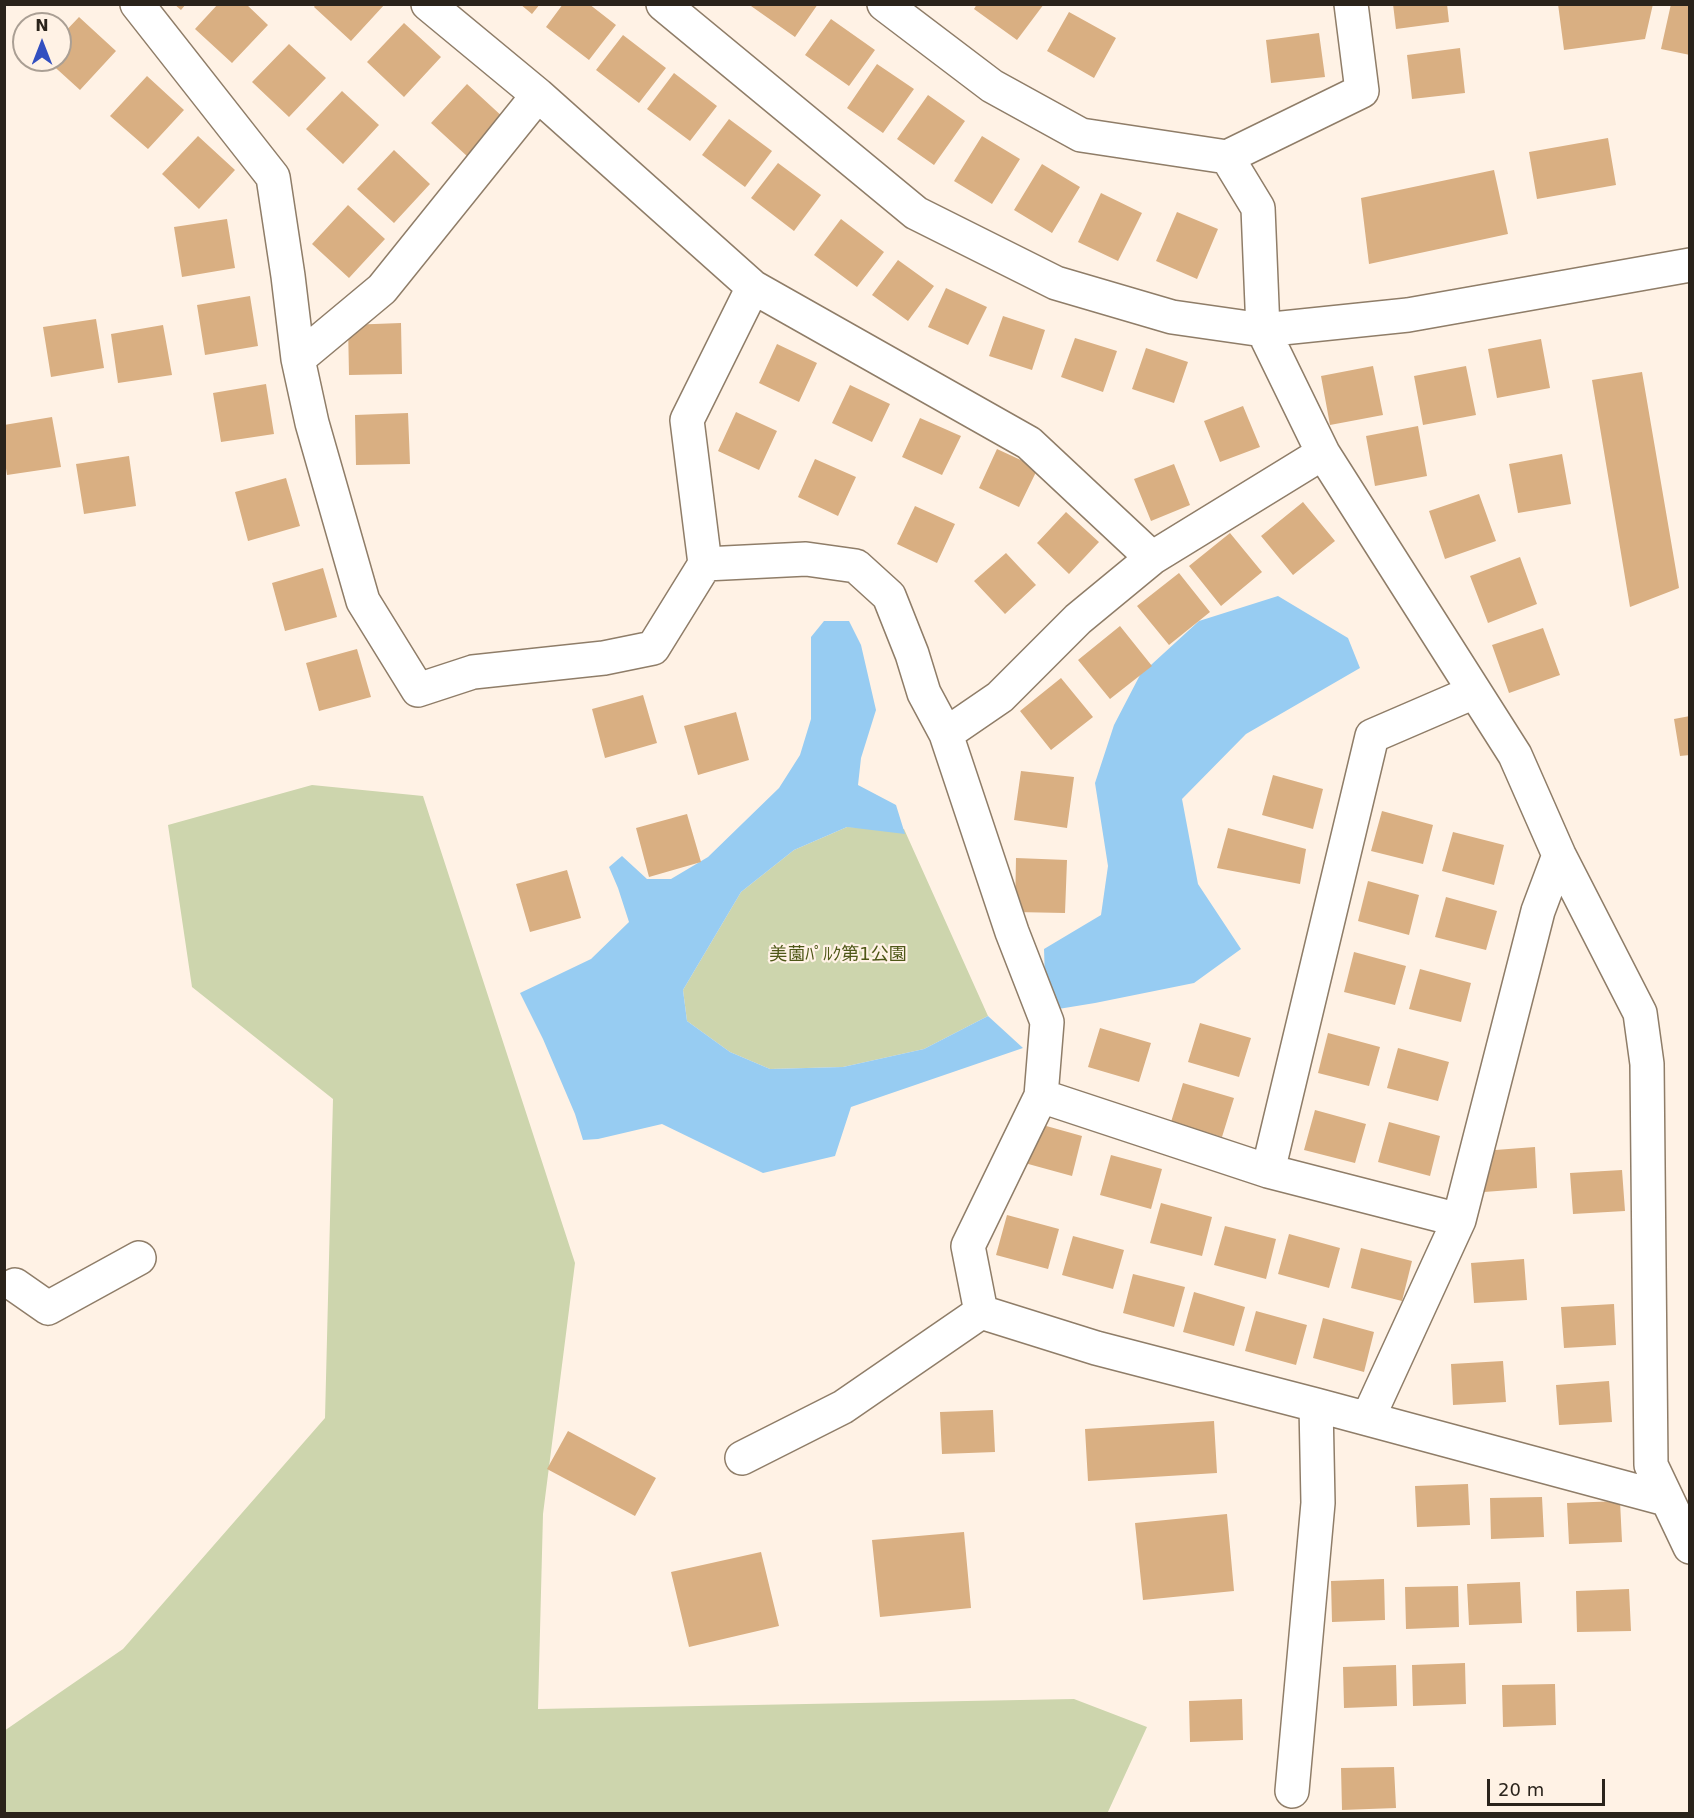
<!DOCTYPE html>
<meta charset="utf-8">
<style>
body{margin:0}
#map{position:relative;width:1694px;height:1818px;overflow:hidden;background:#fff2e5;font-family:"DejaVu Sans",sans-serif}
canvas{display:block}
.frame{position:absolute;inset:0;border:6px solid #2a231b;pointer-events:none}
.north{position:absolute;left:12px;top:12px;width:60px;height:60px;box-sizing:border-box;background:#fff2e5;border:2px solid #aa9f94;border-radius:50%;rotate:0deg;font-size:16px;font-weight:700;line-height:24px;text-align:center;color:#2a231b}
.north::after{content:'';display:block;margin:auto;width:21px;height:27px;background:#324fc0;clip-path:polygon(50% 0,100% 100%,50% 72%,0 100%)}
.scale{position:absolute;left:1487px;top:1779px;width:118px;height:27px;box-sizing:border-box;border:3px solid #2a231b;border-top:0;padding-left:8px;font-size:18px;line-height:21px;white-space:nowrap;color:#2a231b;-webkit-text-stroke:4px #fff2e5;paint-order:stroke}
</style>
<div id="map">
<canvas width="1694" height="1818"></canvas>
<div class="frame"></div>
<div class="north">N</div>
<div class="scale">20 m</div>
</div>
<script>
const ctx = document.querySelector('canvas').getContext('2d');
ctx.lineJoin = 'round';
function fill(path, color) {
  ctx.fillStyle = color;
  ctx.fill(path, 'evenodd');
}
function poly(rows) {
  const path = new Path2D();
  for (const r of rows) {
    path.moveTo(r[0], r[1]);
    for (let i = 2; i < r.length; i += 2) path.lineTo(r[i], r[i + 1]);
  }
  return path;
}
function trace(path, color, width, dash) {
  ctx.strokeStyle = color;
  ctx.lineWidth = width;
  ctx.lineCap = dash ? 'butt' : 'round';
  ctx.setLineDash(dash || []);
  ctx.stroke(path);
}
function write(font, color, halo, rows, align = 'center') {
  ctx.font = font + ' "DejaVu Sans","Noto Sans JP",sans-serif';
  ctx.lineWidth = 4.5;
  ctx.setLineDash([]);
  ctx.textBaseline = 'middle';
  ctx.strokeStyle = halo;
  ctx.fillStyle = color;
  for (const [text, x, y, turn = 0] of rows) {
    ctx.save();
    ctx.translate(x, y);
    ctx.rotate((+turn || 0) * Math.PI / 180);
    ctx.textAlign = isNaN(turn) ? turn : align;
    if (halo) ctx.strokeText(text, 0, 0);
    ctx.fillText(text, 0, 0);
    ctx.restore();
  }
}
fill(poly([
 [312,785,423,796,575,1263,543,1514,538,1709,1074,1699,1147,1727,1107,1814,5,1813,4,1731,123,1649,325,1418,333,1099,192,987,168,825],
 [847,827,904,829,988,1016,924,1049,843,1067,770,1069,730,1052,687,1021,683,990,741,892,794,850]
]), '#cdd5ad');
fill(poly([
 [1278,596,1348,638,1360,668,1246,734,1182,799,1198,884,1241,949,1194,983,1095,1003,1046,1011,1044,949,1101,915,1108,866,1095,783,1114,725,1140,675,1199,621],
 [824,621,849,621,861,645,876,710,861,758,858,785,896,805,905,834,847,827,794,850,741,892,683,990,687,1021,730,1052,770,1069,843,1067,924,1049,988,1016,1023,1048,851,1107,835,1156,763,1173,662,1124,598,1139,583,1140,575,1114,543,1039,520,993,591,959,629,922,618,888,609,867,622,856,647,879,671,879,708,857,779,788,800,755,811,719,811,637]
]), '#97ccf2');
fill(poly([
 [174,4,186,4,181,10],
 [218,4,246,4,268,25,232,63,195,29],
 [316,4,385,4,351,41,314,7],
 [520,4,540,4,532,14],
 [563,4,589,4,616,25,589,60,546,27],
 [752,4,818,4,795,37,751,6],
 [977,4,1044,4,1017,40,974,9],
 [1393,4,1447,4,1449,22,1396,29],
 [1558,4,1653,4,1645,39,1564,50],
 [1671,4,1690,4,1690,55,1661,49],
 [1069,12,1116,38,1094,78,1047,51],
 [79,17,116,51,80,90,47,60,60,60,60,37],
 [831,19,875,50,849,86,805,55],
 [404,23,441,57,404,97,367,62],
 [1319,33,1325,77,1271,83,1266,40],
 [623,35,666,68,639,103,596,70],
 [289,44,326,78,289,117,252,82],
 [1460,48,1465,93,1412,99,1407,55],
 [877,64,914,89,883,133,847,108],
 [674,73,717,106,690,141,647,109],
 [147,76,184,110,148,149,110,116],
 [467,84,505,119,468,157,431,123],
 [342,91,379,125,343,164,306,129],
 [928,95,965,121,934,165,897,139],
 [729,119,772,151,745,187,702,155],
 [198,136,235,170,199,209,162,174],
 [982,136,1020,159,992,204,954,181],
 [1608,138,1616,185,1537,199,1529,152],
 [394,150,430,184,394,223,357,189],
 [778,163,821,195,794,231,751,198],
 [1042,164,1080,187,1052,233,1014,210],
 [1494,170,1508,234,1369,264,1361,198],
 [1101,193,1142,213,1118,261,1078,242],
 [348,205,385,239,349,278,312,244],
 [1177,212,1218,229,1197,279,1156,261],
 [227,219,235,268,182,277,174,227],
 [841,219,884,252,857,287,814,255],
 [898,260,934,286,908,321,872,295],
 [946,288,987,307,968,345,928,327],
 [250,296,258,346,205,355,197,305],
 [1003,316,1045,330,1032,370,989,356],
 [96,319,104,368,51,377,43,327],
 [401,323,402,374,349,375,348,325],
 [163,325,172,375,118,383,111,334],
 [1075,338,1117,351,1103,392,1061,377],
 [1541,339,1550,388,1497,398,1488,349],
 [777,344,817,363,799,402,759,383],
 [1146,348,1188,362,1174,403,1132,389],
 [1373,366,1383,415,1330,425,1321,376],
 [1466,366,1476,415,1423,425,1414,376],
 [1642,372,1679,588,1630,607,1592,380],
 [266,384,274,434,221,442,213,393],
 [850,385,890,404,872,442,832,423],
 [1243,406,1260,447,1220,462,1204,421],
 [736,412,777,431,759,470,718,451],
 [408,413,410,464,356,465,355,415],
 [52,417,61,467,7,475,4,455,4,425],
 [920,418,961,436,942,475,902,457],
 [1418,426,1427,476,1375,486,1366,436],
 [997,449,1038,468,1019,507,979,488],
 [1562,454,1571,504,1518,513,1509,464],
 [129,456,136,506,84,514,76,464],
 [815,459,856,477,838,516,798,497],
 [1174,464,1190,505,1151,521,1134,479],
 [286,478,300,526,248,541,235,492],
 [1479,494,1496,541,1445,559,1429,511],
 [1303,502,1335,541,1293,575,1261,536],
 [915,506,955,524,937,563,897,544],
 [1066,512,1099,542,1069,574,1037,543],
 [1230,533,1262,572,1221,606,1189,566],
 [1006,553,1036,585,1005,614,974,581],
 [1520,557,1537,604,1488,623,1470,576],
 [323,568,337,617,285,631,272,583],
 [1179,573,1210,612,1169,645,1137,606],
 [1120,626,1152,666,1110,699,1078,660],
 [1543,628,1560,675,1509,693,1492,645],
 [357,649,371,697,319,711,306,663],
 [1061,678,1093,717,1051,750,1020,711],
 [643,695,657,743,605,758,592,709],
 [736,712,749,760,698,775,684,726],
 [1690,716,1690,755,1680,756,1674,719],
 [1021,771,1074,777,1067,828,1014,820],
 [1273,775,1323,789,1313,829,1262,815],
 [1382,811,1433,825,1423,864,1371,851],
 [687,814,701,862,649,877,636,828],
 [1228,828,1306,849,1300,884,1217,868],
 [1453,832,1504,845,1494,885,1442,871],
 [1016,858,1067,860,1065,913,1015,912],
 [567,870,581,918,530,932,516,884],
 [1368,881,1419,895,1409,935,1358,921],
 [1446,897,1497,911,1486,950,1435,937],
 [1354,952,1406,966,1395,1005,1344,992],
 [1420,969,1471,983,1461,1022,1409,1009],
 [1200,1023,1251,1038,1239,1077,1188,1062],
 [1100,1028,1151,1043,1139,1082,1088,1067],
 [1328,1033,1380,1047,1369,1086,1318,1073],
 [1398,1048,1449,1062,1438,1101,1387,1088],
 [1183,1083,1234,1098,1222,1137,1171,1122],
 [1315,1110,1366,1124,1355,1163,1304,1150],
 [1032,1122,1082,1136,1072,1176,1021,1162],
 [1389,1122,1440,1136,1430,1176,1378,1162],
 [1535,1147,1537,1188,1484,1192,1482,1151],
 [1111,1155,1162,1169,1151,1209,1100,1195],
 [1622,1170,1625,1211,1573,1214,1570,1173],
 [1161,1203,1212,1217,1202,1256,1150,1243],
 [1007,1215,1059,1229,1048,1269,996,1255],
 [1225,1226,1276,1239,1266,1279,1214,1265],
 [1289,1234,1340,1248,1329,1288,1278,1274],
 [1073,1236,1124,1250,1113,1289,1062,1275],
 [1361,1248,1412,1261,1402,1301,1351,1288],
 [1524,1259,1527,1300,1474,1303,1471,1263],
 [1133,1274,1185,1287,1174,1327,1123,1313],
 [1194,1292,1245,1307,1234,1346,1183,1332],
 [1614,1304,1616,1345,1564,1348,1561,1307],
 [1256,1311,1307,1325,1296,1365,1245,1351],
 [1323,1318,1374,1332,1364,1372,1313,1358],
 [1503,1361,1506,1402,1453,1405,1451,1364],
 [1609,1381,1612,1422,1559,1425,1556,1385],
 [993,1410,995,1452,942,1454,940,1412],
 [1214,1421,1217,1473,1088,1481,1085,1429],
 [568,1431,656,1478,635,1516,547,1469],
 [1468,1484,1470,1525,1417,1527,1415,1486],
 [1542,1497,1544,1537,1491,1539,1490,1498],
 [1620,1501,1622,1542,1569,1544,1567,1503],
 [1227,1514,1234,1591,1143,1600,1135,1523],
 [964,1532,971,1608,880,1617,872,1540],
 [761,1552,779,1626,689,1647,671,1572],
 [1384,1579,1385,1620,1332,1622,1331,1581],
 [1520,1582,1522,1623,1469,1625,1467,1584],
 [1458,1586,1459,1627,1406,1629,1405,1587],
 [1629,1589,1631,1631,1577,1632,1576,1591],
 [1465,1663,1466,1704,1413,1706,1412,1665],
 [1396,1665,1397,1706,1344,1708,1343,1667],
 [1555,1684,1556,1725,1503,1727,1502,1685],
 [1242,1699,1243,1740,1190,1742,1189,1701],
 [1394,1767,1396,1808,1342,1810,1341,1768]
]), '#d9af82');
const minor = poly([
 [137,4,273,177,288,276,298,359,312,423,363,601,418,690,473,672,604,658,653,648,705,564,806,559,856,566,889,596,912,654,924,693,946,734,1000,697,1078,619,1152,558,1323,453],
 [428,4,538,95,753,287,1029,443,1152,558],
 [663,4,916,213,1056,283,1172,317,1263,330,1408,315,1690,265],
 [884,4,992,86,1081,135,1227,157,1362,91,1351,4],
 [1227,157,1258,208,1263,330,1323,453,1515,755,1559,855,1640,1013,1647,1064,1651,1465,1690,1547],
 [298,359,382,289,538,95],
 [705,564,687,420,753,287],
 [1474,692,1372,736,1268,1171,1041,1096,968,1246,981,1312,1096,1348,1316,1405,1666,1499],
 [946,734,1012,932,1047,1022,1041,1096],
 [1268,1171,1459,1220],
 [15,1285,48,1308,139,1258],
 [1368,1418,1459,1220,1538,911,1559,855],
 [742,1458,843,1407,981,1312],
 [1292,1791,1318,1503,1316,1405]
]);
trace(minor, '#8f7d68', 36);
trace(minor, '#fff', 33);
write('18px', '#4e5717', '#fff2e5', [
 ["美薗ﾊﾟﾙｸ第1公園",838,955]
]);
</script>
